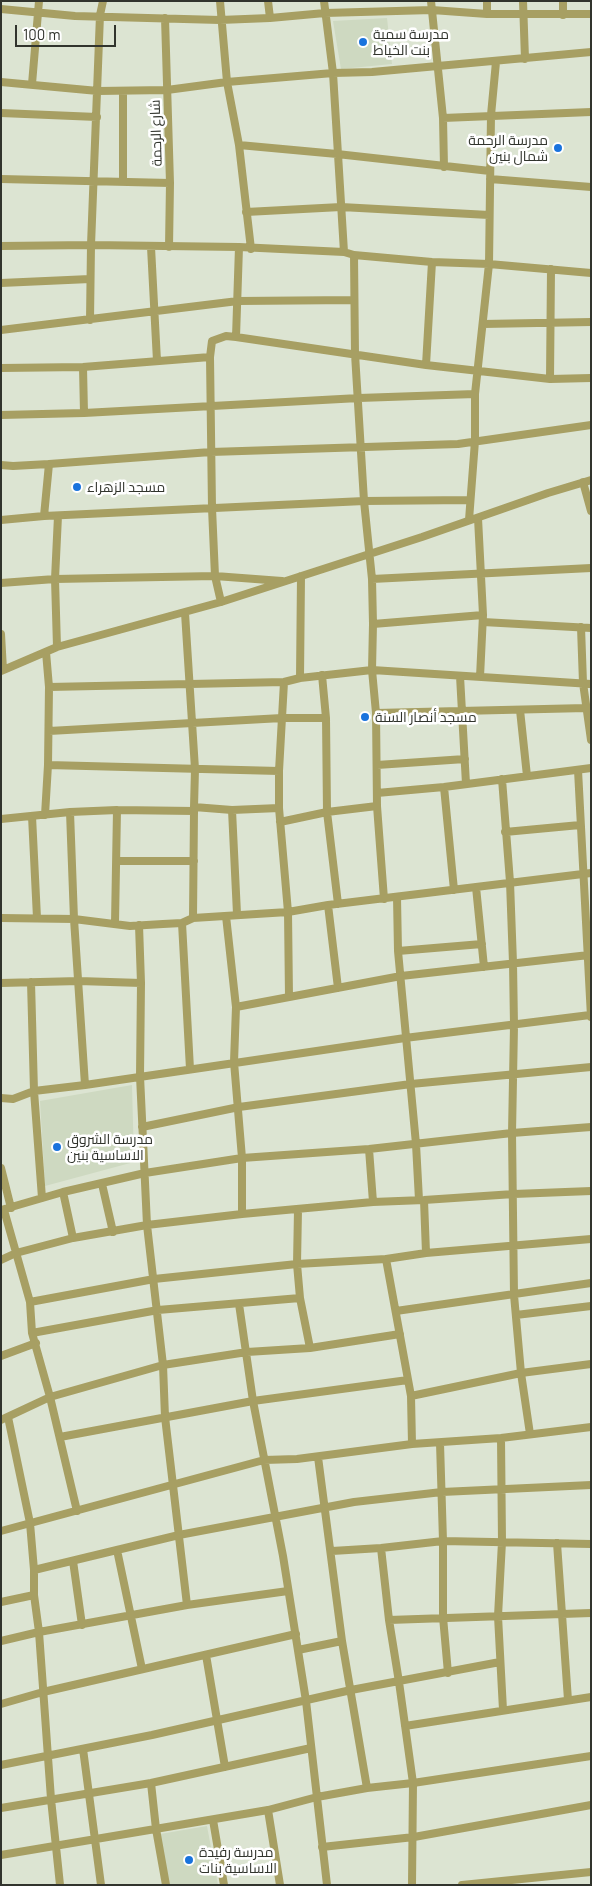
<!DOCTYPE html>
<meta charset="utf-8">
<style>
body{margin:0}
#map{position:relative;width:592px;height:1886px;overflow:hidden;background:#dce4d2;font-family:Barlow,sans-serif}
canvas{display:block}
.frame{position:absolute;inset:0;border:2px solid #31342d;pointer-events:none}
.scale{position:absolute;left:15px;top:25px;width:101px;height:22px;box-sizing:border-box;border:2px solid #31342d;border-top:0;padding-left:6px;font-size:15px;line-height:18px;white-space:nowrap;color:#31342d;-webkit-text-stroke:4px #fff;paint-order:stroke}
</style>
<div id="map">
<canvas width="592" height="1886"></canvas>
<div class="frame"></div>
<div class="scale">100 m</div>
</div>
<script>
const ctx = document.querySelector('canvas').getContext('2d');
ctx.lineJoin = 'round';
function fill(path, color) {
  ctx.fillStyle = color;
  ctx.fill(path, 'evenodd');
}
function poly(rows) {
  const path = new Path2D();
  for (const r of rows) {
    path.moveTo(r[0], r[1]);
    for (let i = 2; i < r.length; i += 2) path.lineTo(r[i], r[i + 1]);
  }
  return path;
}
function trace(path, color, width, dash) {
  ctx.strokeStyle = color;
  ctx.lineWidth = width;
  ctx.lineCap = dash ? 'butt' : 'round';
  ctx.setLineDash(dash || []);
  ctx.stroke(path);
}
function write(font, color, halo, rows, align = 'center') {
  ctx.font = font + ' Barlow,Cairo,sans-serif';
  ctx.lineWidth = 5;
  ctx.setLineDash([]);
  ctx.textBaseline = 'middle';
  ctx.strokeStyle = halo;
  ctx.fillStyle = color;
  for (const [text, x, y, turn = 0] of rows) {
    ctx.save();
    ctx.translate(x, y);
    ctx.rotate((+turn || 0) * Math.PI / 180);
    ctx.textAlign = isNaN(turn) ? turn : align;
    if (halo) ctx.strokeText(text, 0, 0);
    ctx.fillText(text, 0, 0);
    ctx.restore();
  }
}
fill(poly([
 [387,18,392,64,341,69,333,21],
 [132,1085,134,1162,45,1186,40,1101],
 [207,1826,218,1885,169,1885,160,1834]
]), '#ced9c1');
trace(poly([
 [220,1,227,82,239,145,251,249],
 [268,1,270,18],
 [324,1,333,73,344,252],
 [431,1,443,118,444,167],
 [487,1,487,14],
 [523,1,525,59],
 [563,1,563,15],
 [1,9,75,16,220,20,270,18,325,13,432,10,487,14,591,14],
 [165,18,170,183,169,247],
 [1,82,98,91,167,90,227,82,333,73,372,72,591,52],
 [32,84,39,1],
 [1,113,97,117],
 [443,118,591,112],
 [239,145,337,154,490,171],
 [1,179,170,183],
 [490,179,591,187],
 [123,182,123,92],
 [246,212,341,207,489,215],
 [1,246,91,245,239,247,344,252,354,255,432,262,489,264,591,273],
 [151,247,157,361],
 [354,255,355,354,364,501,372,579,373,624,372,670,376,713,377,806,384,899],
 [1,283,90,279],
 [90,320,91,245,100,15,103,1],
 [483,324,591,322],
 [1,330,238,301,354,300],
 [236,337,239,247],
 [426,365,432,262],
 [83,367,84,413],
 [1,368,83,367,210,357],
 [550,379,551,269],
 [1,415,84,413,359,398,475,394],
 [1,465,13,466,49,464,211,452,458,444,591,425],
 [583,482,591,511],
 [44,516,49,464],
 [478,518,483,615,480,677],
 [1,520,44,516,364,501,470,500],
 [469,520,475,441,475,394,489,264,491,115,496,62],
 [372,579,591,568],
 [1,583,55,579,215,576,282,581],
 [221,602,215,576,212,508,210,357,212,341,226,336,236,337,426,365,550,379,591,378],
 [185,613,195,769,194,807],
 [483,622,591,628],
 [373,624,483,615],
 [581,627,583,683,591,740],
 [1,634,3,670],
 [57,647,55,579,58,516],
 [1,671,57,647,221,602,422,537,548,493,591,480],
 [322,675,326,718,327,812,338,904],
 [460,676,466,784],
 [300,678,301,576],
 [284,682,279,771,279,808,288,912,289,997],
 [49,687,284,682,300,678,372,670,591,684],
 [520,710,527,776],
 [376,713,586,708],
 [49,731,282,718,326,718],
 [48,765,279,771],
 [377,765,465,759],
 [578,770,591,1017],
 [502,779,510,882,513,963,514,1026,512,1133,514,1295,521,1373,530,1434],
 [444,787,454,890],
 [377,793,444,787,591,768],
 [232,810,237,914],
 [70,812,74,919,85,1085],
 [45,815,48,765,49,687,46,652],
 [32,816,37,918],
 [1,819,70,812,117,810,194,811,194,807,232,810,279,808],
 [280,822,327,812,377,806],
 [505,832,580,825],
 [117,861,194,861],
 [476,887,484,967],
 [397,897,398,951,416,1144,419,1200],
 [328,905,338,988],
 [226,916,236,1007,234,1062,242,1158,242,1214],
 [1,918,74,919,130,926,163,924,182,923,193,918,288,912,328,905,591,873],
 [193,918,194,811],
 [115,923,117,810],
 [182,923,190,1069],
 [139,925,141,983,140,1076,147,1225,163,1365,165,1417,187,1605],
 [398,951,482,944],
 [31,982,34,1091,42,1198],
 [1,983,79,981,141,983],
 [236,1007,401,976,589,955],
 [1,1098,13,1099,34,1091,85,1085,405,1038,590,1015],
 [142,1127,239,1107,411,1084,591,1067],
 [369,1149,373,1202],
 [1,1168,11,1208],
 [102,1184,113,1232],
 [63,1192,73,1238],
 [424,1200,426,1253],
 [1,1210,63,1192,145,1173,242,1158,369,1149,512,1133,591,1127],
 [4,1210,30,1302,32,1333,50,1397,77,1511],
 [298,1210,297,1264,300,1298,310,1348],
 [386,1259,411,1396,412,1444],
 [1,1260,16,1253,73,1238,147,1225,242,1214,373,1202,424,1200,514,1194,591,1191],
 [30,1302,154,1279,297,1264,386,1259,426,1253,591,1239],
 [239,1304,253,1401,283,1556,306,1701,327,1885],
 [396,1311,591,1283],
 [516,1315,591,1306],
 [32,1333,158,1310,300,1298],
 [1,1356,36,1343],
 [411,1396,521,1373,591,1364],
 [8,1417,30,1523,34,1570,34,1595,39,1632,51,1799,60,1885],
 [1,1420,50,1397,163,1365,247,1352,310,1348,400,1334],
 [60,1437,253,1401,408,1380],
 [501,1438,502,1542,498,1616,503,1710],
 [440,1443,443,1541,443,1617,448,1673],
 [318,1457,342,1641,367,1788],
 [1,1531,264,1460,297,1459,412,1444,501,1438,591,1427],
 [557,1543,568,1700],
 [381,1548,389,1620,399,1682,413,1783,412,1885],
 [117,1550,142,1669],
 [332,1551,381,1548,443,1541,591,1544],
 [73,1561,82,1625],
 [34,1570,179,1535,354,1502,442,1492,591,1485],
 [1,1602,34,1595],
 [389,1620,591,1613],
 [1,1641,39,1632,187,1605,288,1591],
 [298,1650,342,1641],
 [206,1655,225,1767],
 [1,1704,43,1692,296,1634],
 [405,1726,591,1697],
 [83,1749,101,1885],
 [1,1765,152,1735,351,1690,500,1662],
 [151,1783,156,1829,166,1885],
 [1,1808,151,1783,311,1748],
 [268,1810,280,1885],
 [213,1820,224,1885],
 [322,1847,414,1837,591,1805],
 [1,1855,268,1810,317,1797,367,1788,413,1783,591,1756],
 [462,1885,591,1872]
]), '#a79f63', 8);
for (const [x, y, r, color] of [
 [363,42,5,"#1973dd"],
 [558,148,5,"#1973dd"],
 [77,487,5,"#1973dd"],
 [365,717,5,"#1973dd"],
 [57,1147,5,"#1973dd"],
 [189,1860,5,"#1973dd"]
]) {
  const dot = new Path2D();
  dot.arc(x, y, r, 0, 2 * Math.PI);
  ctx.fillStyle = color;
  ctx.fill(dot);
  trace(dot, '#fff', 2);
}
write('14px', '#31342d', '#fff', [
 ["مدرسة سمية",373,34],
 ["بنت الخياط",373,50],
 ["مدرسة الرحمة",548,140,"right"],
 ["شمال بنين",548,156,"right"],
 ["مسجد الزهراء",87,487],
 ["مسجد أنصار السنة",375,717],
 ["مدرسة الشروق",67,1139],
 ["الاساسية بنين",67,1155],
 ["مدرسة رفيدة",199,1852],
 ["الاساسية بنات",199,1868]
], 'left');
write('14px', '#31342d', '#fff', [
 ["شارع الرحمة",156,133,-92]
]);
</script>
